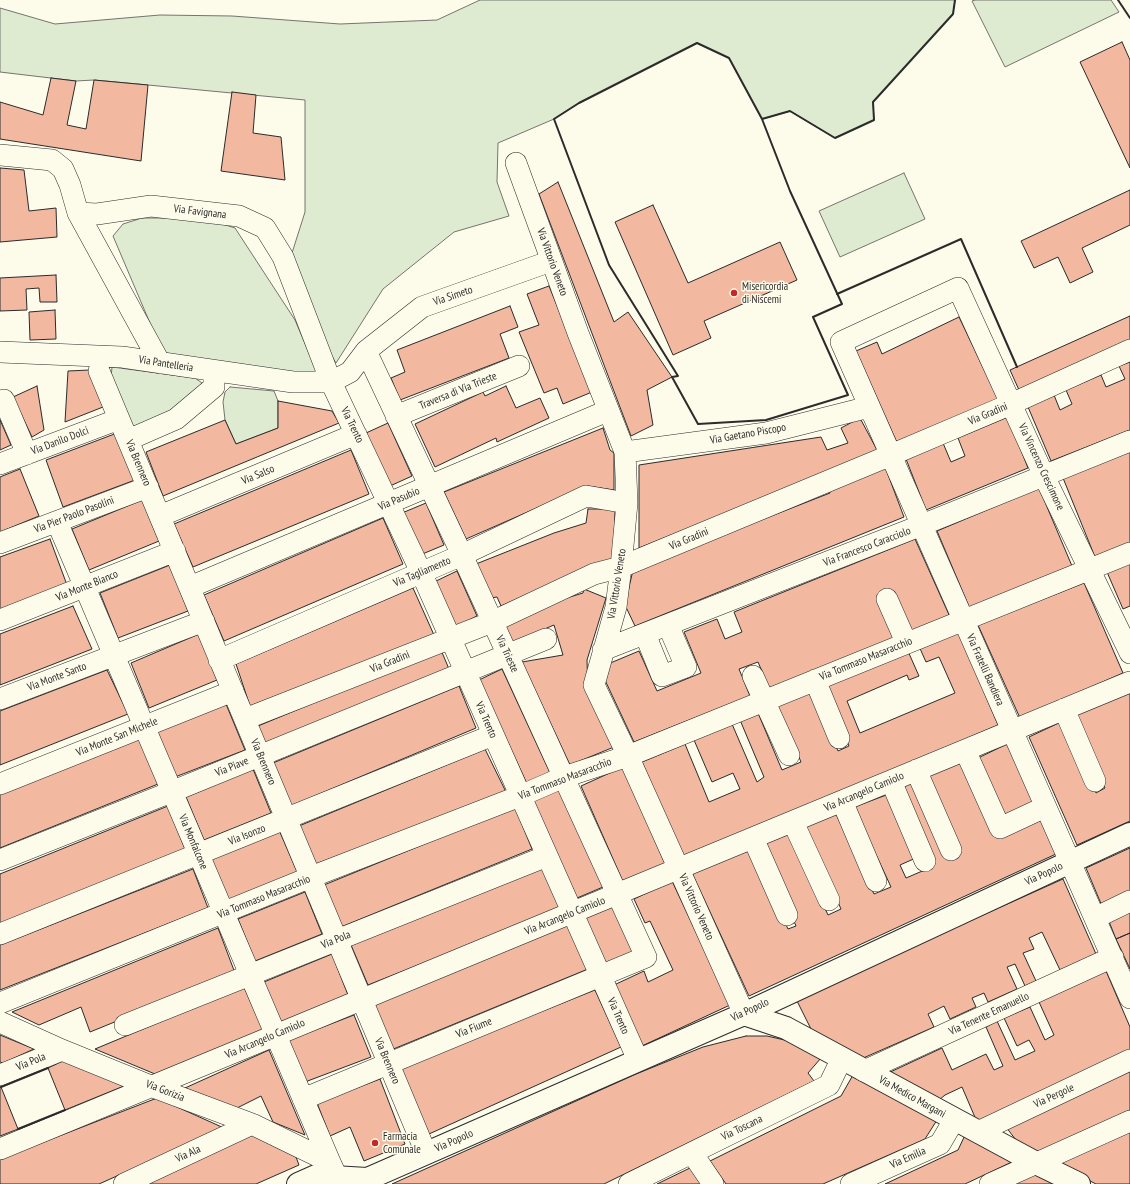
<!DOCTYPE html>
<style>
body{margin:0}
canvas{display:block;background:#fdfbea}
</style>
<canvas width="1130" height="1184"></canvas>
<script>
const ctx = document.querySelector('canvas').getContext('2d');
ctx.lineJoin = 'round';
function fill(path, color) {
  ctx.fillStyle = color;
  ctx.fill(path, 'evenodd');
}
function poly(rows) {
  const path = new Path2D();
  for (const r of rows) {
    path.moveTo(r[0], r[1]);
    for (let i = 2; i < r.length; i += 2) path.lineTo(r[i], r[i + 1]);
  }
  return path;
}
function trace(path, color, width, dash) {
  ctx.strokeStyle = color;
  ctx.lineWidth = width;
  ctx.lineCap = dash ? 'butt' : 'round';
  ctx.setLineDash(dash || []);
  ctx.stroke(path);
}
function write(font, color, halo, rows, align = 'center') {
  ctx.font = font + ' "PT Sans Narrow",sans-serif';
  ctx.lineWidth = 3;
  ctx.setLineDash([]);
  ctx.textBaseline = 'middle';
  ctx.strokeStyle = halo;
  ctx.fillStyle = color;
  for (const [text, x, y, turn = 0] of rows) {
    ctx.save();
    ctx.translate(x, y);
    ctx.rotate((+turn || 0) * Math.PI / 180);
    ctx.textAlign = isNaN(turn) ? turn : align;
    if (halo) ctx.strokeText(text, 0, 0);
    ctx.fillText(text, 0, 0);
    ctx.restore();
  }
}
const green = poly([
 [480,0,955,0,953,14,873,102,874,120,835,138,790,111,762,119,729,58,697,43,579,103,554,119,498,143,497,182,509,216,454,232,383,289,336,363,327,348,292,253,305,212,305,100,148,85,94,80,76,81,0,72,0,8,55,24,160,15,232,16,340,24,437,20,480,0],
 [975,0,1111,0,1119,12,1005,67,972,1,975,0],
 [904,173,925,219,840,257,819,211,904,173],
 [142,218,186,218,216,222,235,228,295,320,317,372,269,371,173,357,161,349,113,236,123,224,142,218],
 [112,367,195,378,202,383,193,396,151,424,136,429,129,422,111,378,112,367],
 [230,387,274,391,278,401,278,428,236,444,225,420,223,402,225,392,230,387]
]);
fill(green, '#deebd1');
trace(green, '#74746e', 1);
const building = poly([
 [1122,42,1130,60,1130,168,1080,62,1122,42],
 [51,78,76,81,67,125,86,129,94,80,148,85,141,161,0,139,0,102,43,115,51,78],
 [232,92,256,95,253,133,281,137,285,180,221,171,232,92],
 [0,168,24,170,29,211,56,208,57,237,0,242,0,168],
 [558,182,614,322,628,312,672,377,647,390,653,425,631,436,539,194,558,182],
 [1130,190,1130,225,1082,248,1093,272,1070,283,1058,257,1034,268,1021,241,1130,190],
 [653,205,688,283,780,242,797,280,704,321,711,338,673,355,615,222,653,205],
 [56,275,57,302,40,302,39,288,26,289,27,310,0,311,0,278,56,275],
 [549,286,592,392,563,404,557,388,544,393,519,332,539,325,527,294,549,286],
 [510,306,518,327,500,334,509,358,400,400,391,378,405,372,397,350,510,306],
 [55,310,56,339,30,340,29,312,55,310],
 [1130,316,1130,340,1019,390,1010,370,1130,316],
 [959,317,998,399,898,445,856,351,877,342,882,354,959,317],
 [1130,362,1130,430,1051,461,1028,407,1054,395,1060,410,1072,404,1066,390,1101,375,1106,387,1125,379,1119,366,1130,362],
 [90,370,103,407,65,422,68,371,90,370],
 [37,386,44,430,32,437,13,397,37,386],
 [506,386,516,408,540,398,549,418,497,442,496,438,435,467,415,424,483,392,485,396,506,386],
 [278,401,332,411,339,423,163,496,146,452,225,420,236,444,278,428,278,401],
 [1008,417,1028,468,926,510,906,459,943,443,951,462,965,456,958,438,1008,417],
 [860,418,877,450,856,461,639,548,639,465,821,437,827,450,848,443,841,428,860,418],
 [0,420,11,445,0,450,0,420],
 [388,423,412,476,390,486,366,433,388,423],
 [603,428,610,450,614,453,614,490,587,486,466,539,444,492,603,428],
 [117,433,135,480,63,507,46,460,117,433],
 [351,450,369,494,193,567,174,524,351,450],
 [1130,452,1130,543,1095,557,1063,478,1130,452],
 [884,464,904,517,635,626,625,605,633,570,830,493,829,487,884,464],
 [20,469,39,516,0,532,0,477,20,469],
 [1039,488,1072,566,970,609,937,531,1039,488],
 [142,500,159,541,89,570,72,529,142,500],
 [426,503,444,545,420,555,402,513,426,503],
 [588,509,615,509,614,560,591,566,501,606,497,597,491,598,476,564,554,533,586,523,588,509],
 [383,518,403,564,224,641,204,595,383,518],
 [50,539,67,585,0,609,0,557,50,539],
 [915,539,950,617,908,633,889,590,877,595,897,638,769,688,758,662,739,669,750,696,634,742,604,678,608,664,639,651,657,691,701,673,684,632,717,619,725,639,742,632,734,612,915,539],
 [1130,563,1130,606,1123,609,1107,572,1130,563],
 [170,565,188,611,118,638,100,593,170,565],
 [457,571,477,616,455,627,434,582,457,571],
 [1084,583,1123,673,1020,718,978,625,1084,583],
 [413,588,434,635,250,706,236,664,413,588],
 [584,589,606,598,587,660,588,693,614,747,570,765,522,662,563,655,554,625,511,643,505,627,560,600,583,593,584,589],
 [73,606,92,649,0,685,0,634,73,606],
 [957,628,998,725,684,860,642,762,685,744,709,802,740,789,733,773,712,782,694,740,732,724,757,782,764,777,740,720,758,713,782,770,801,762,777,705,812,690,838,751,849,746,823,685,907,649,919,676,909,680,907,675,847,701,860,733,955,693,939,657,926,662,918,644,957,628],
 [199,634,217,680,149,708,131,663,199,634],
 [441,650,449,669,266,745,258,726,441,650],
 [502,669,551,775,528,786,479,680,502,669],
 [107,670,128,714,0,765,0,711,107,670],
 [459,686,476,728,291,806,273,763,459,686],
 [1130,691,1130,821,1077,845,1029,737,1063,721,1096,793,1105,788,1073,716,1130,691],
 [226,704,245,750,175,777,157,731,226,704],
 [139,737,158,784,0,848,0,794,139,737],
 [1007,744,1035,804,1003,819,976,759,1007,744],
 [485,749,506,792,316,864,299,826,485,749],
 [961,760,998,838,1041,820,1056,854,749,996,692,873,752,849,788,929,796,926,762,845,791,833,828,915,841,909,805,827,836,814,874,894,891,887,854,807,889,794,918,857,900,865,906,878,934,866,899,788,915,779,961,760],
 [623,767,666,866,624,884,581,786,623,767],
 [253,769,271,813,204,840,186,797,253,769],
 [559,789,603,887,577,898,533,801,559,789],
 [168,806,185,849,0,924,0,874,168,806],
 [515,807,532,849,341,927,324,885,515,807],
 [279,830,298,874,229,903,210,858,279,830],
 [1130,848,1130,893,1102,906,1086,868,1130,848],
 [543,868,560,909,368,985,351,945,543,868],
 [193,869,208,908,0,990,0,945,193,869],
 [1063,879,1096,954,1060,970,1042,932,1029,938,1034,949,1023,953,1036,981,1025,986,1015,964,1007,967,1017,989,988,1002,984,993,972,998,976,1007,950,1019,944,1006,928,1014,934,1027,861,1059,813,1033,796,999,1063,879],
 [672,881,730,1005,642,1046,614,985,644,971,648,982,673,970,650,921,645,923,634,899,672,881],
 [305,892,322,934,255,961,238,919,305,892],
 [613,905,635,952,607,965,585,918,613,905],
 [1130,909,1130,933,1116,939,1108,919,1130,909],
 [569,923,588,969,391,1050,372,1005,569,923],
 [218,928,235,973,90,1032,81,1007,39,1025,12,1012,218,928],
 [1130,933,1130,969,1116,939,1130,933],
 [332,954,348,995,281,1022,264,982,332,954],
 [1106,971,1130,1027,1130,1054,977,1122,962,1087,945,1095,939,1100,886,1074,942,1048,952,1070,986,1054,994,1070,1003,1066,986,1027,997,1021,1015,1060,1035,1051,1029,1040,1017,1046,1004,1018,1030,1007,1045,1040,1054,1035,1039,1002,1106,971],
 [244,987,263,1030,155,1074,95,1049,244,987],
 [595,990,621,1047,429,1134,400,1068,595,990],
 [354,1015,371,1057,305,1082,289,1040,354,1015],
 [0,1035,34,1049,3,1063,0,1062,0,1035],
 [746,1036,767,1036,789,1041,821,1058,808,1073,814,1081,604,1184,392,1184,636,1074,703,1047,746,1036],
 [269,1050,305,1135,273,1122,261,1096,237,1108,185,1088,269,1050],
 [63,1061,124,1086,65,1110,48,1068,63,1061],
 [1130,1070,1130,1110,1033,1155,1019,1144,1006,1127,1130,1070],
 [853,1075,937,1120,925,1139,823,1184,726,1184,710,1161,841,1096,853,1075],
 [380,1079,405,1144,364,1161,350,1127,330,1136,317,1103,380,1079],
 [1,1087,18,1129,0,1136,0,1088,1,1087],
 [157,1098,224,1128,99,1184,0,1184,0,1159,157,1098],
 [1130,1132,1130,1184,1096,1184,1057,1164,1130,1132],
 [966,1133,1016,1160,965,1184,885,1184,958,1150,966,1133],
 [252,1135,296,1157,299,1165,256,1184,148,1184,252,1135],
 [692,1167,703,1184,657,1184,692,1167],
 [1038,1171,1062,1184,1011,1184,1038,1171]
]);
fill(building, '#f2b8a0');
trace(building, '#2b2b2b', 1);
const street = poly([
 [0,155,52,160,63,169,70,185,78,213,97,214,151,206,239,216,265,228,283,257,331,382,421,572,638,1060],
 [516,163,578,333,625,452,627,503,621,567,616,607,594,685,628,756,744,1014],
 [78,213,160,363],
 [0,352,122,357,293,382,331,382,350,372,366,351,422,307,551,261],
 [99,371,426,1153],
 [4,400,27,454],
 [396,416,519,366],
 [128,440,176,419,214,387,214,371],
 [625,452,766,433,869,407],
 [0,464,119,419],
 [160,516,356,434],
 [57,522,330,1162,340,1184],
 [0,543,148,487],
 [190,587,607,411],
 [887,599,906,642],
 [0,620,175,551],
 [645,634,662,676,686,667,668,625],
 [603,650,922,525,1130,441],
 [1130,653,1044,476,958,288,841,342,1130,998],
 [219,660,462,555,586,496,627,503],
 [753,676,789,755],
 [815,680,839,738],
 [0,699,204,621],
 [1064,709,1095,781],
 [245,719,492,622,594,574,621,567,891,455,1011,404,1130,350],
 [965,750,1000,828,1045,807],
 [916,770,951,850],
 [891,781,925,861],
 [0,784,233,691],
 [842,801,876,881],
 [793,822,829,900],
 [753,838,787,915],
 [0,860,171,792,546,639],
 [1095,918,1130,901],
 [0,934,493,735],
 [0,1003,311,877,520,796,564,777,628,756,1130,553],
 [0,1022,62,1050,153,1087,252,1124,330,1162],
 [125,1025,547,856],
 [864,1071,1113,957],
 [0,1075,62,1050],
 [303,1099,646,957,462,555,366,351],
 [978,1132,1130,1060],
 [0,1149,1130,682],
 [692,1153,713,1184],
 [124,1184,252,1124],
 [629,1184,829,1085,842,1058],
 [851,1184,940,1144,954,1120],
 [990,1184,1130,1121]
]);
const secondary = poly([
 [744,1014,786,1028,1036,1163,1079,1184],
 [298,1184,316,1176,367,1179],
 [356,1184,744,1014,1130,834]
]);
trace(street, '#2b2b2b', 22);
trace(secondary, '#2b2b2b', 24);
trace(street, '#fdfbea', 21);
trace(secondary, '#fdfbea', 22);
trace(poly([
 [1118,0,1130,18],
 [697,43,729,58,762,119,790,191,842,304,813,317,848,395,766,420,698,424,672,377,678,376,609,265,554,119,579,103,697,43],
 [762,119,790,111,835,138,874,120,873,102,953,14,955,0],
 [837,294,961,239,1017,367],
 [1,1087,48,1068],
 [18,1129,65,1110]
]), '#2b2b2b', 2);
for (const [x, y, r, color] of [
 [734,293,4,"#c62828"],
 [375,1143,4,"#c62828"]
]) {
  const dot = new Path2D();
  dot.arc(x, y, r, 0, 2 * Math.PI);
  ctx.fillStyle = color;
  ctx.fill(dot);
  trace(dot, '#fdfbea', 1.5);
}
write('11px', '#2b2b2b', '#fdfbea', [
 ["Via Favignana",200,212,7],
 ["Via Vittorio Veneto",552,262,70],
 ["Via Simeto",453,296,-19],
 ["Via Pantelleria",166,364,9],
 ["Traversa di Via Trieste",458,391,-22],
 ["Via Gradini",988,414,-23],
 ["Via Trento",352,425,64],
 ["Via Gaetano Piscopo",748,434,-10],
 ["Via Danilo Dolci",60,441,-21],
 ["Via Brennero",138,463,67],
 ["Via Vincenzo Crescimone",1041,467,65],
 ["Via Salso",258,475,-23],
 ["Via Pasubio",399,499,-23],
 ["Via Pier Paolo Pasolini",74,515,-21],
 ["Via Gradini",689,539,-23],
 ["Via Francesco Caracciolo",867,547,-21],
 ["Via Tagliamento",422,572,-23],
 ["Via Vittorio Veneto",617,584,-81],
 ["Via Monte Bianco",87,586,-22],
 ["Via Trieste",507,654,65],
 ["Via Tommaso Masaracchio",866,659,-22],
 ["Via Gradini",390,662,-22],
 ["Via Fratelli Bandiera",985,670,66],
 ["Via Monte Santo",57,677,-21],
 ["Via Trento",486,720,66],
 ["Via Monte San Michele",117,737,-22],
 ["Via Brennero",263,762,67],
 ["Via Piave",232,767,-22],
 ["Via Tommaso Masaracchio",565,779,-21],
 ["Via Arcangelo Camiolo",864,792,-23],
 ["Via Isonzo",247,835,-22],
 ["Via Monfalcone",193,842,67],
 ["Via Popolo",1044,874,-25],
 ["Via Tommaso Masaracchio",264,897,-22],
 ["Via Vittorio Veneto",696,907,66],
 ["Via Arcangelo Camiolo",565,916,-22],
 ["Via Pola",336,940,-22],
 ["Via Popolo",750,1010,-25],
 ["Via Tenente Emanuello",989,1014,-25],
 ["Via Trento",618,1016,66],
 ["Via Fiume",474,1028,-22],
 ["Via Arcangelo Camiolo",265,1039,-23],
 ["Via Brennero",387,1061,67],
 ["Via Pola",31,1062,-22],
 ["Via Gorizia",165,1091,21],
 ["Via Pergole",1054,1096,-25],
 ["Via Medico Margani",912,1097,29],
 ["Via Toscana",742,1128,-26],
 ["Via Popolo",454,1141,-24],
 ["Via Ala",188,1154,-25],
 ["Via Emilia",908,1158,-24]
]);
write('11px', '#2b2b2b', '#fdfbea', [
 ["Misericordia",742,287],
 ["di Niscemi",742,300],
 ["Farmacia",383,1137],
 ["Comunale",383,1150]
], 'left');
</script>
